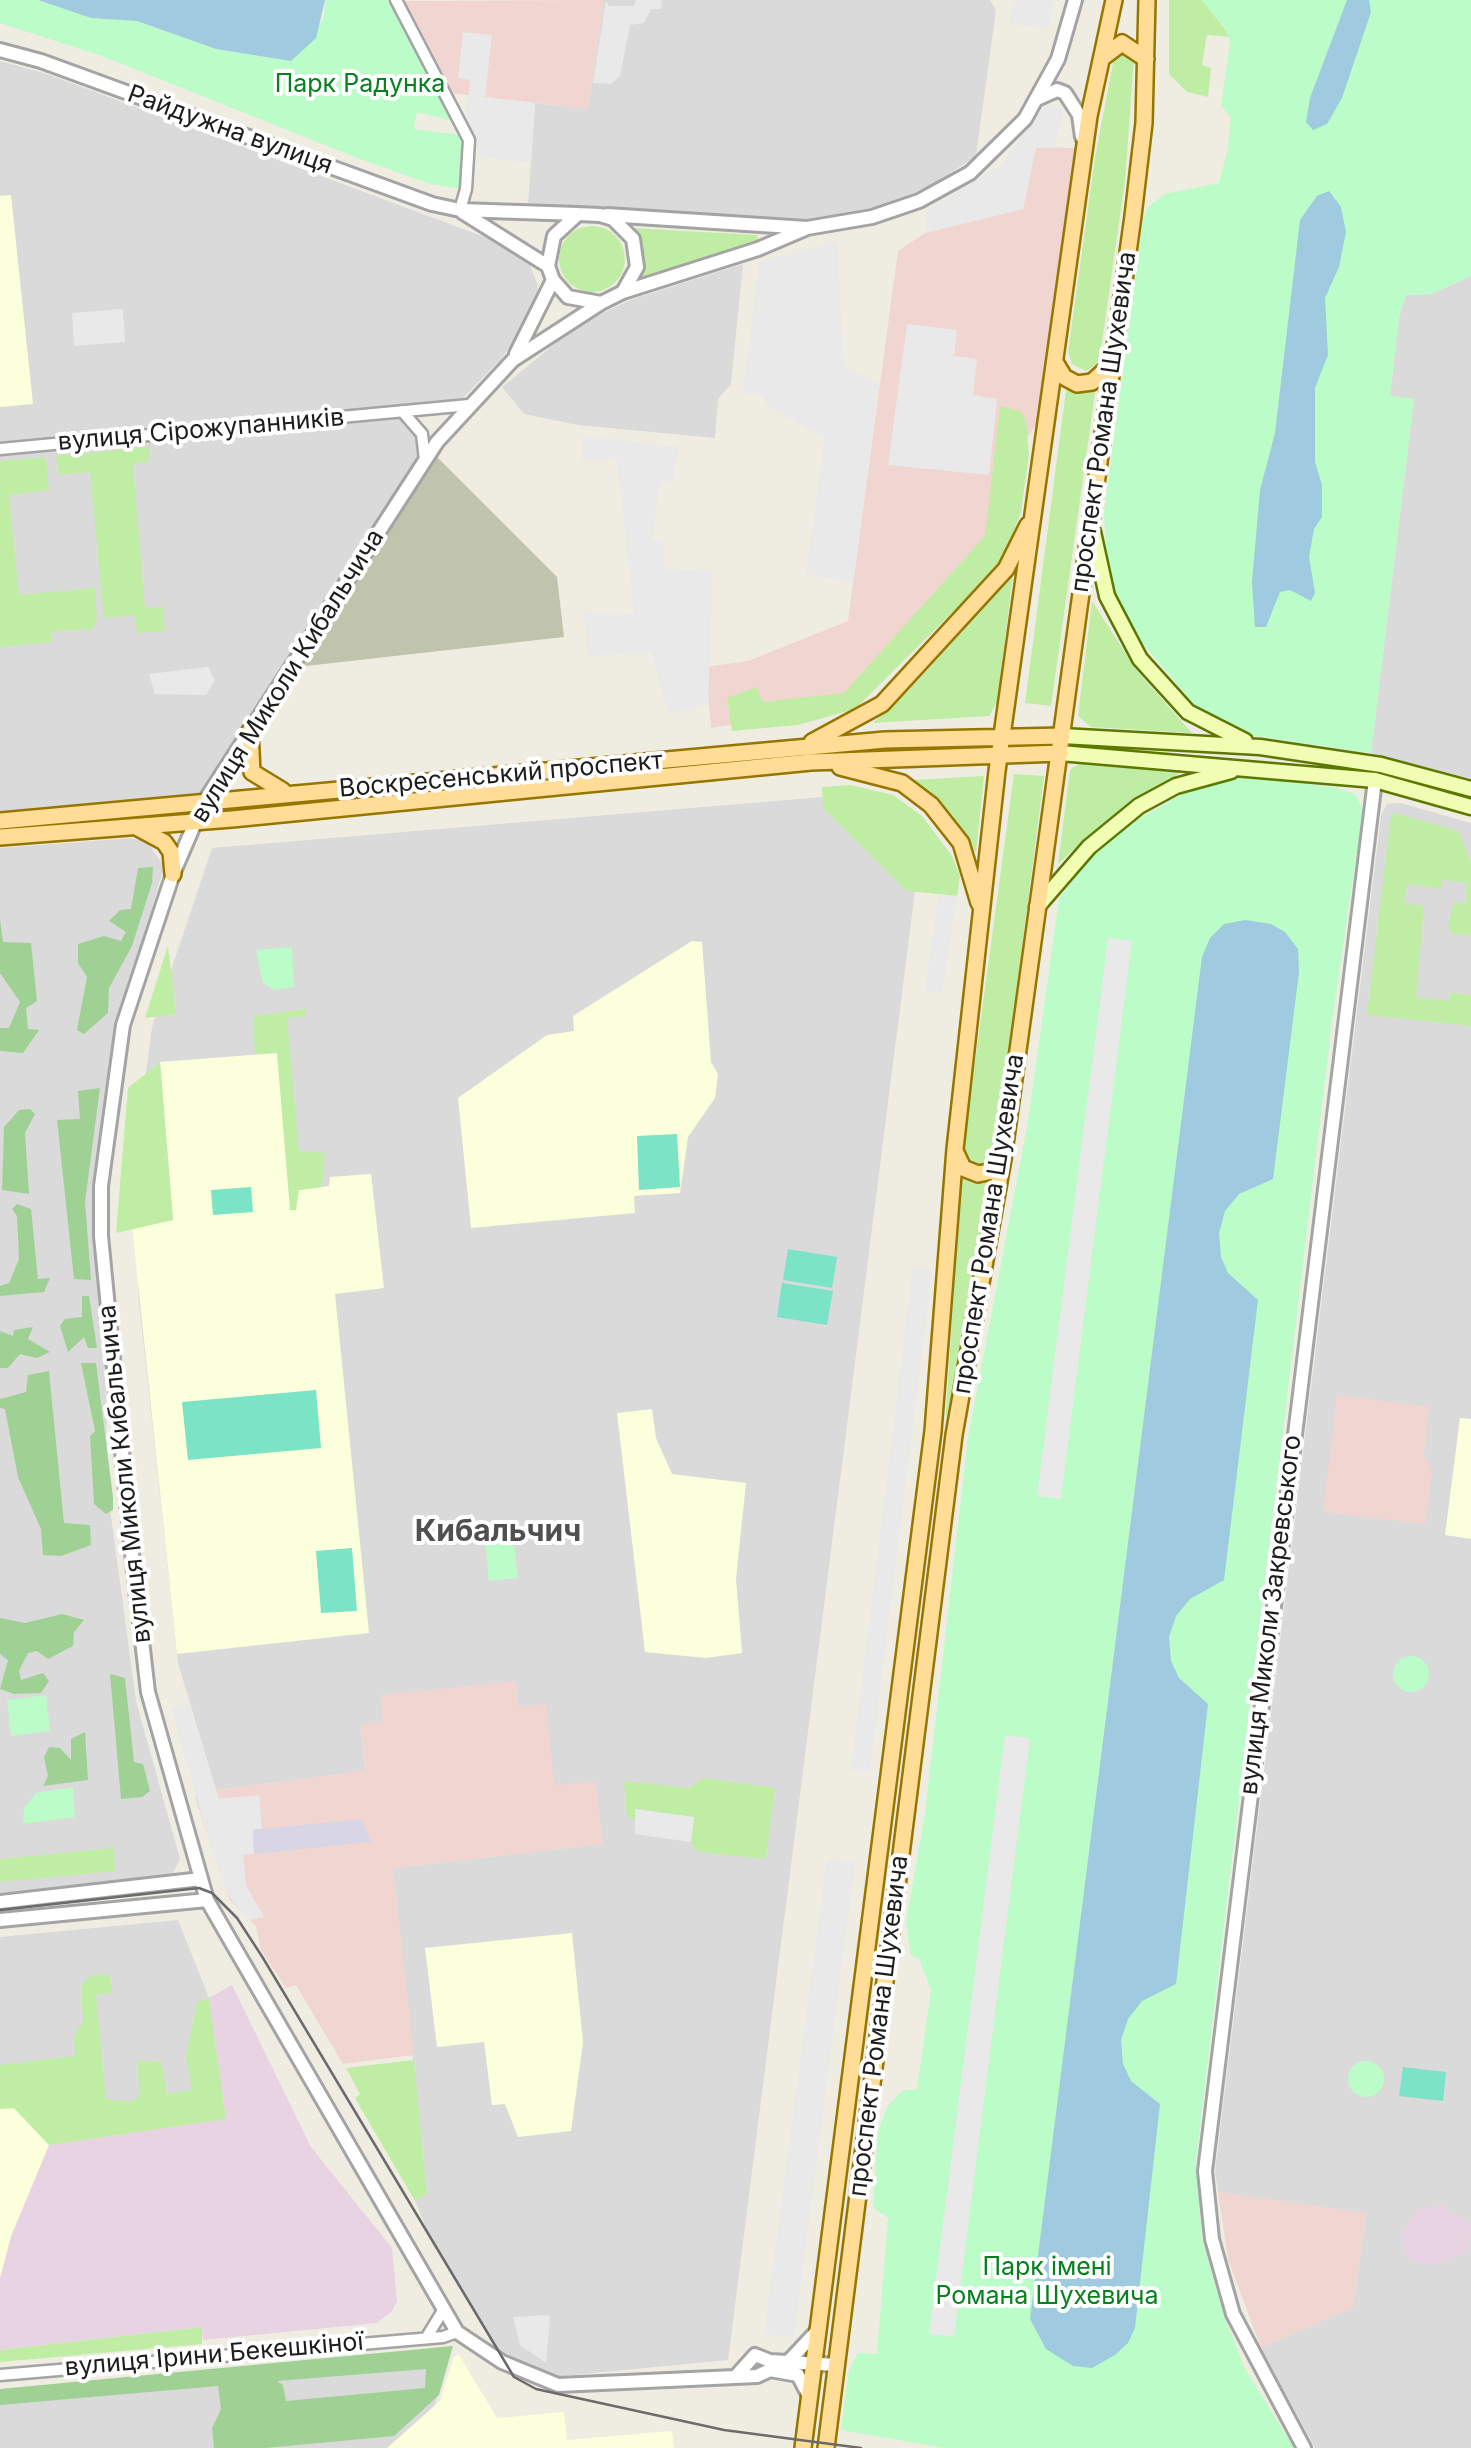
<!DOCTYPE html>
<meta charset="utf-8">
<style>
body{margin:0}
canvas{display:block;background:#efece2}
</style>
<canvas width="1471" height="2448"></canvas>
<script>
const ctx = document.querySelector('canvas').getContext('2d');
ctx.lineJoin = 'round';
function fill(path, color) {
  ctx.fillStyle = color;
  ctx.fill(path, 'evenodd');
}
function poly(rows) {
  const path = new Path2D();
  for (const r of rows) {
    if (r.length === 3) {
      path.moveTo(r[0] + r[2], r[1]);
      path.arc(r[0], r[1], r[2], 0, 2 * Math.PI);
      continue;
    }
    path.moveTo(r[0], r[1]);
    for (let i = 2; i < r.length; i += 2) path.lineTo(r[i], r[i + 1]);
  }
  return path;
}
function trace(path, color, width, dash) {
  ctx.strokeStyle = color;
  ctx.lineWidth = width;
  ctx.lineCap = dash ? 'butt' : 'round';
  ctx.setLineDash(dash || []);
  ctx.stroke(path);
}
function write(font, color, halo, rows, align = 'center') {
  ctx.font = font + ' Inter,sans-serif';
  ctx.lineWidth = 8;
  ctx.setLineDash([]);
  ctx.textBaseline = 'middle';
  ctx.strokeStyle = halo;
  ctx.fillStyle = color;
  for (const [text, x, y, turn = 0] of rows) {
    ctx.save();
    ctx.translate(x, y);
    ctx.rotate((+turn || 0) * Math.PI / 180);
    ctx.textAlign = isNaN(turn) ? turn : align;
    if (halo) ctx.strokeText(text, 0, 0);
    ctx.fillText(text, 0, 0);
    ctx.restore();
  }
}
fill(poly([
 [604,0,990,0,996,10,976,156,935,183,887,205,810,219,528,205,535,103,588,109],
 [0,61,47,74,509,246,528,260,537,283,539,296,532,314,501,359,461,400,0,445],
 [743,264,731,384,718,399,715,438,578,425,524,414,502,387,579,324,633,299],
 [1471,276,1471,779,1371,753,1414,399,1390,397,1399,317,1406,295,1431,294],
 [401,411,415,422,425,460,204,802,0,821,0,452],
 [835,796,917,875,728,2360,552,2377,508,2359,491,2341,429,2235,415,2201,427,2193,393,1868,602,1844,554,1785,518,1707,516,1682,381,1696,383,1722,361,1726,365,1771,216,1790,178,1663,138,1292,138,1132,152,1027,212,848],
 [1401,803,1471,823,1471,2448,1315,2448,1261,2348,1353,2307,1366,2214,1218,2192,1215,2171,1381,816,1387,804],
 [132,838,148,843,164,866,117,1032,96,1198,106,1348,107,1486,136,1701,180,1859,172,1875,0,1893,0,848],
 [178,1920,209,1998,226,2119,49,2145,14,2108,0,2109,0,1937],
 [448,2362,432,2414,392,2448,0,2448,0,2400]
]), '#dbdada');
fill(poly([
 [604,0,588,109,451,93,401,1],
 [1036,147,1075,148,1039,420,1024,442,1011,530,844,708,711,728,706,667,748,661,848,621,898,251,925,233,1023,209],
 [1337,1395,1429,1407,1424,1454,1432,1470,1425,1524,1323,1512],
 [516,1681,518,1707,546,1704,554,1785,596,1782,603,1844,393,1868,414,2055,343,2064,296,1985,286,1988,261,1950,256,1926,229,1899,195,1797,216,1790,365,1771,361,1725,383,1722,381,1695],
 [1218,2192,1366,2213,1353,2307,1261,2348,1228,2259]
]), '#f1d5d0');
fill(poly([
 [232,1985,311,2147,392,2248,397,2301,392,2311,377,2323,203,2340,202,2327,0,2350,0,2278,11,2236,49,2145,226,2119,209,1998],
 [1446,2205,1448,2211,1471,2223,1470,2249,1460,2257,1429,2265,1412,2261,1403,2251,1403,2231,1418,2208]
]), '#e8d3e2');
fill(poly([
 [11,195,33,404,0,407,0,196],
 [692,941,702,942,711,1062,718,1074,715,1098,688,1137,680,1193,634,1196,635,1213,471,1228,458,1098,547,1035,574,1031,573,1016],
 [277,1053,299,1190,329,1186,330,1177,371,1174,384,1288,335,1294,369,1633,177,1654,132,1226,173,1220,160,1062],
 [652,1409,656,1438,672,1474,746,1483,736,1579,742,1653,706,1658,645,1652,617,1413],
 [1460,1418,1471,1419,1471,1539,1445,1535],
 [572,1933,583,2042,571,2131,518,2137,505,2104,492,2105,484,2042,437,2047,425,1948],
 [0,2106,14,2108,49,2145,11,2236,0,2278],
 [459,2355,497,2418,564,2412,567,2440,672,2431,674,2448,387,2448,440,2401,454,2357]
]), '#fbffdb');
fill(poly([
 [437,457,557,577,564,637,297,667]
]), '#c1c4ad');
fill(poly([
 [1169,0,1202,0,1227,32,1229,37,1207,35,1202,65,1211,68,1208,97,1187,92,1169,74],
 [1121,50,1134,59,1125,181,1099,363,1086,371,1072,364,1068,352,1095,158,1114,57],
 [592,259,33],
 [632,228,757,235,758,240,642,279,643,251],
 [1067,383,1096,386,1051,706,1025,703],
 [1000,406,1020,411,1026,420,1029,454,1021,512,1001,564,855,709,798,725,732,731,727,698,756,687,763,702,844,693,985,536],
 [149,447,150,461,133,464,145,608,163,607,165,631,137,633,135,615,104,618,90,472,59,475,56,456],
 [46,457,49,490,9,495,19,595,95,588,97,618,93,629,51,631,51,642,0,647,0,461],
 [1013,575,997,702,989,716,873,723,910,689],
 [1092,601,1137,671,1192,733,1091,727,1078,716],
 [1080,763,1184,770,1087,837,1058,864,1070,770],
 [1014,774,1044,776,995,1159,976,1166,963,1151],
 [984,776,976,853,945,808,913,780],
 [850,785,893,795,922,816,952,856,960,876,957,896,907,891,823,808,822,787],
 [1395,813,1458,831,1471,862,1471,935,1452,934,1448,926,1454,902,1465,903,1467,883,1442,880,1441,888,1407,884,1404,903,1424,906,1416,997,1449,1001,1450,993,1471,995,1471,1026,1367,1015,1391,816],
 [168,946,176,1014,145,1018],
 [306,1009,306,1016,287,1018,299,1151,325,1153,322,1187,299,1190,296,1210,290,1210,277,1053,255,1054,253,1016],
 [160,1062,173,1220,116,1233,128,1088],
 [961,1178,976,1184,993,1180,945,1427],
 [703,1778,775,1788,766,1859,698,1852,691,1842,694,1817,636,1809,636,1821,627,1816,624,1781,689,1788],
 [114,1848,115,1871,0,1882,0,1859],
 [110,1974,112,1993,96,1995,106,2099,130,2102,140,2097,137,2061,161,2062,167,2094,192,2090,186,2057,197,2002,209,1998,226,2119,49,2145,14,2108,0,2109,0,2065,75,2056,74,2037,83,2021,81,1987,89,1976],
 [414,2060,427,2194,415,2201,355,2098,360,2094,346,2068],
 [202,2327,202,2344,0,2362,0,2350]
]), '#c0eda4');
fill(poly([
 [153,867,152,883,132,946,109,988,108,1013,84,1034,77,1030,87,977,78,963,78,944,104,936,121,941,126,932,109,921,120,910,131,909,138,868],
 [0,919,3,942,31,943,37,1001,26,1008,28,1029,39,1030,23,1053,0,1051,0,1028,9,1028,20,1002,0,973],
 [100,1088,85,1202,91,1280,74,1279,57,1120,80,1119,78,1091],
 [30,1109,35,1114,25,1133,29,1194,2,1190,4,1127,19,1110],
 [17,1204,31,1209,38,1279,50,1278,44,1292,0,1296,0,1286,9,1283,19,1259,17,1216,12,1209],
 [82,1296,89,1296,97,1348,88,1348,84,1337,68,1352,60,1326,65,1319,82,1317],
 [33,1327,28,1339,50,1352,37,1358,20,1354,8,1368,0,1368,0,1331,13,1336,14,1330],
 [81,1363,96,1363,113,1497,113,1510,106,1514,94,1504,90,1436,95,1431],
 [49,1371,64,1523,90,1525,91,1545,61,1556,43,1555,41,1529,18,1477,5,1409,0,1408,0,1399,26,1392,28,1375],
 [62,1614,84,1620,74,1632,73,1646,48,1659,37,1651,28,1653,19,1671,21,1680,43,1673,49,1681,41,1693,14,1694,0,1689,8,1660,0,1654,0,1618,25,1623],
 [110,1674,125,1678,134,1762,143,1764,150,1791,142,1797,121,1799],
 [85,1732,88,1780,43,1786,48,1776,44,1757,49,1747,60,1748,71,1760,71,1739],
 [453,2346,439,2395,394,2436,266,2448,214,2448,212,2428,221,2409,218,2386,0,2405,0,2389],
 [426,2369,425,2388,286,2401,283,2385,277,2381]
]), '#9fd194');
fill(poly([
 [0,0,38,0,91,18,137,21,216,49,291,61,324,18,325,0,387,0,454,121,417,112,414,129,461,135,462,189,430,184,355,157,99,55,0,23],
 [1202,0,1471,0,1471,276,1431,294,1406,295,1399,317,1390,396,1414,399,1371,753,1241,734,1201,712,1132,631,1118,609,1108,576,1104,513,1143,220,1148,207,1165,194,1219,183,1228,148,1231,117,1221,106,1230,43,1227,31],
 [1261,777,1337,788,1355,794,1363,810,1332,1021,1196,2160,1202,2239,1224,2315,1244,2367,1294,2448,944,2448,841,2430,849,2370,858,2353,877,2354,888,2218,873,2207,878,2132,887,2107,902,2091,917,2089,931,1990,919,1958,911,1956,906,1923,925,1813,968,1438,1028,1122,1059,899,1091,857,1136,820,1196,787,1226,779],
 [292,947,294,987,274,990,263,983,256,950],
 [513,1536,518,1578,489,1581,485,1539],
 [1411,1674,18],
 [46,1695,50,1731,11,1736,7,1700],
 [73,1787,75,1817,23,1824,24,1808,36,1793],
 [1366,2079,18]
]), '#bbfcc8');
fill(poly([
 [677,1134,680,1187,639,1190,637,1136],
 [251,1187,253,1212,213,1215,211,1190],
 [788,1249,837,1257,832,1288,783,1280],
 [782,1283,833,1291,827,1325,777,1317],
 [316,1390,321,1448,188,1460,182,1402],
 [352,1548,357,1611,321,1613,316,1551],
 [1403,2067,1446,2072,1443,2101,1399,2096]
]), '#7be3c6');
fill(poly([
 [606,0,609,6,634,6,636,0,662,0,661,9,651,9,644,23,630,25,620,76,611,84,593,83],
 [1033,0,1053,0,1049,29,1010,24,1013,1],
 [463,32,492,35,485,97,535,103,531,163,481,157,466,116,470,80,458,78],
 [1044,105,1063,110,1055,147,1036,148,1023,209,925,233,925,212,1001,165],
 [837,241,844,366,879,383,853,582,806,574,825,438,765,404,765,397,743,393,759,262],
 [123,309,125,342,74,346,72,313],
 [907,324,957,330,954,356,977,359,973,395,997,399,989,475,888,465],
 [583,436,678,447,673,482,660,481,652,540,665,542,663,569,713,571,708,704,669,714,651,652,588,656,584,612,634,614,617,459,582,461],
 [208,667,215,680,206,695,155,694,149,674],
 [939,894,957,896,942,993,925,991],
 [1108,938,1132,941,1061,1499,1037,1496],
 [913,1267,932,1269,870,1772,851,1770],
 [188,1703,219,1799,259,1795,262,1828,253,1830,254,1854,243,1855,246,1885,264,1917,249,1920,229,1897,214,1857,171,1708],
 [1005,1735,1030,1738,954,2337,929,2334],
 [635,1809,694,1817,691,1842,635,1834],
 [827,1859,855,1862,794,2336,764,2335],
 [548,2315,550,2318,546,2363,520,2345,513,2317]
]), '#e9e9e9');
fill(poly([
 [362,1819,371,1842,254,1854,253,1830]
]), '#d8d6e5');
fill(poly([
 [38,0,325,0,316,38,291,61,216,49,137,21,91,18],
 [1347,0,1369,0,1371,12,1342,98,1327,124,1313,130,1306,122,1310,98],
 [1329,191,1341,207,1346,232,1339,267,1325,298,1328,355,1315,388,1315,462,1322,485,1322,517,1314,529,1309,557,1315,593,1311,601,1290,590,1280,592,1266,627,1255,627,1252,582,1260,490,1275,433,1300,220,1317,196],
 [1245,920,1271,924,1285,932,1298,949,1299,972,1273,1179,1239,1194,1225,1211,1219,1233,1221,1257,1228,1273,1258,1300,1224,1580,1190,1599,1176,1616,1169,1637,1171,1661,1179,1678,1208,1704,1176,1984,1142,2001,1128,2019,1121,2040,1123,2064,1131,2081,1160,2104,1135,2328,1128,2343,1115,2355,1092,2368,1073,2366,1046,2349,1030,2319,1202,957,1210,938,1224,924]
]), '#9fcadf');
const minor = poly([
 [396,0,469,140,466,189,460,210],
 [402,411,422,434,425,460],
 [0,449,469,405],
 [428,2335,444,2309],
 [0,2375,443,2337,457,2332]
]);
const tertiary = poly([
 [0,50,41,61,432,204,460,210,578,214,600,215,613,219,633,239,637,267,623,292,601,303,568,297,553,280,548,266,554,236,578,214],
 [1039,98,1057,90,1065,93,1079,115,1082,137],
 [462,212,548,266],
 [607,215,807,228,872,217,919,201,970,173,1025,119,1058,59,1075,0],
 [623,292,758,249,805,229],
 [601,303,513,360,437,442,204,802,173,874,123,1025,101,1186,101,1236,133,1563,148,1692,207,1900,457,2332,502,2362,558,2385,757,2376,770,2370,798,2375,809,2396],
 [516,354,553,280],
 [0,1902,201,1879],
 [0,1920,207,1900],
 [788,2362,817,2331],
 [737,2375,755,2355,770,2361,837,2365],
 [1304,2448,1233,2314,1212,2239,1205,2171,1375,780]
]);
const secondary = poly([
 [1093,532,1107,596,1140,659,1188,712,1245,741],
 [1062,736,1260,747,1381,765,1471,789],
 [1060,753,1375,780,1471,807],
 [1037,907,1089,847,1139,806,1176,786,1231,771]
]);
const primary = poly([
 [1102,58,1122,43,1146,59],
 [1055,362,1064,377,1077,384,1092,382,1112,364],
 [250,731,252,772,283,791],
 [812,742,882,704,1006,569,1028,525],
 [840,767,902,783,931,805,961,843,979,903],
 [0,821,885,740,1062,736],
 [136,827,164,842,171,852,173,874],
 [0,837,232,819,811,762,1060,753],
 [956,1153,963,1168,978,1174,993,1171,1003,1159],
 [803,2448,933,1431,955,1149,997,771,1089,116,1114,0],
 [826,2448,954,1435,1003,1159,1133,216,1144,123,1147,0]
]);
trace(minor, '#a4a4a4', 15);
trace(tertiary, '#a4a4a4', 18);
trace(secondary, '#5d7800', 19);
trace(primary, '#967500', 20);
trace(minor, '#fff', 10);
trace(tertiary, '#fff', 12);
trace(secondary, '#f1fdb2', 14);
trace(primary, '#ffdd97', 15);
trace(poly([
 [0,1910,199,1888,212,1893,237,1918,263,1958,514,2377,536,2389,724,2430,861,2448]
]), '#6b6b6b', 2.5);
write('25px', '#05811d', '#fff', [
 ["Парк Радунка",360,84],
 ["Парк імені",1047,2267],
 ["Романа Шухевича",1047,2296]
]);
write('25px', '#1d1d1d', '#fff', [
 ["Райдужна вулиця",230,130,20],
 ["проспект Романа Шухевича",1104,422,-82],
 ["вулиця Сірожупанників",201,430,-5],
 ["вулиця Миколи Кибальчича",288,676,-58],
 ["Воскресенський проспект",501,775,-5],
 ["проспект Романа Шухевича",989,1224,-81],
 ["вулиця Миколи Кибальчича",125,1474,-96],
 ["вулиця Миколи Закревського",1271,1615,-83],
 ["проспект Романа Шухевича",879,2026,-83],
 ["вулиця Ірини Бекешкіної",214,2355,-5]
]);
write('bold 30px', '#505050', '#fff', [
 ["Кибальчич",498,1532]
]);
</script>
